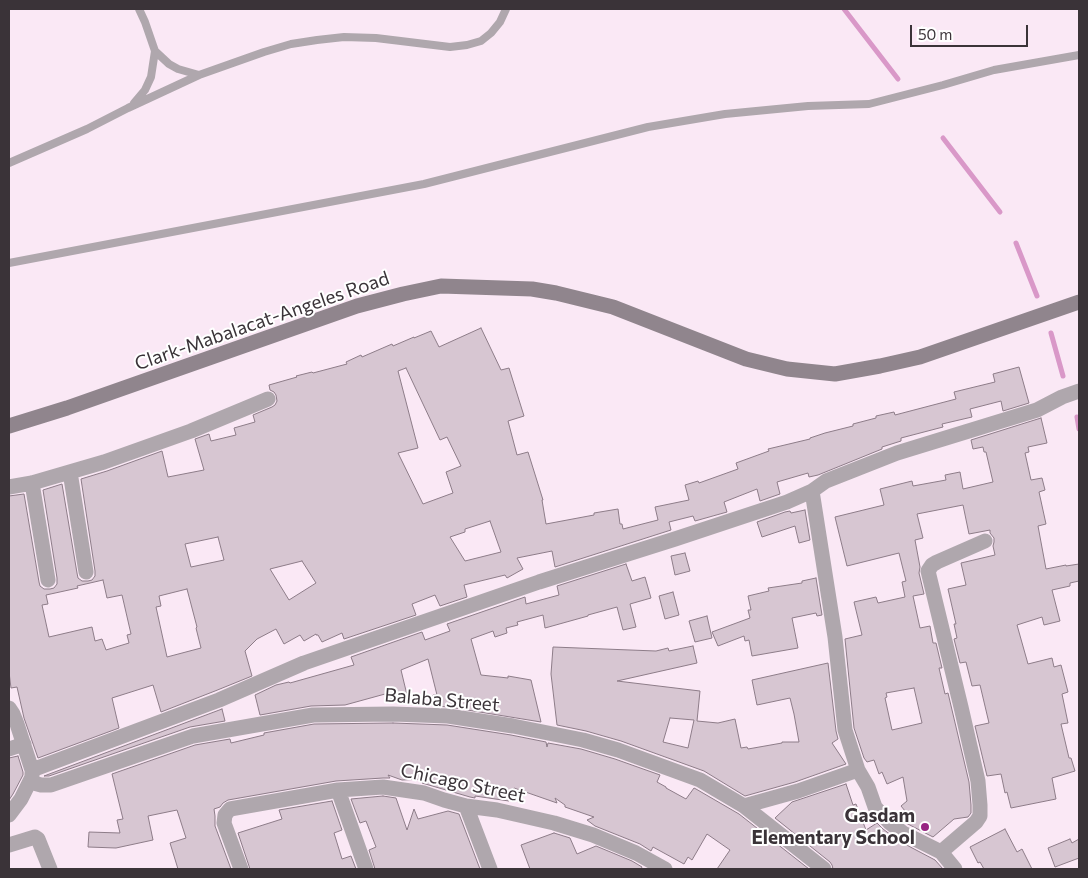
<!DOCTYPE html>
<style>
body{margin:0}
#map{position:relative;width:1088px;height:878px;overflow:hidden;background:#fae8f5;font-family:Commissioner,sans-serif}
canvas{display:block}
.frame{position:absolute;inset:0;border:10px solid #3a3338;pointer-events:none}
.scale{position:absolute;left:910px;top:25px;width:118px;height:22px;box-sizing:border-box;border:2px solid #3a3338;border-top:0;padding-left:6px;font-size:15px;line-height:18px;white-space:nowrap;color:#3a3338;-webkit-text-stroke:4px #fff;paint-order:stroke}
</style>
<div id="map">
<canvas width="1088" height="878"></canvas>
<div class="frame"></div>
<div class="scale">50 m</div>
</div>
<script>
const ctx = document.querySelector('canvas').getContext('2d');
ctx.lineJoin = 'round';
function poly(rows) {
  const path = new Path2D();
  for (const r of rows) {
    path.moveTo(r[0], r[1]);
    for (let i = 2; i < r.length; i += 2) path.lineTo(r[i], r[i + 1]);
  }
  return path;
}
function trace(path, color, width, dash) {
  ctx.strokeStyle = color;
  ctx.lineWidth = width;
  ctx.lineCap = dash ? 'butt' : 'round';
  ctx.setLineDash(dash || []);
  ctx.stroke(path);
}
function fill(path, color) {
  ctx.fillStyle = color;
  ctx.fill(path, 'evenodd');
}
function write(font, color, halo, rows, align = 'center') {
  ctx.font = font + ' Commissioner,sans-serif';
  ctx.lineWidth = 4;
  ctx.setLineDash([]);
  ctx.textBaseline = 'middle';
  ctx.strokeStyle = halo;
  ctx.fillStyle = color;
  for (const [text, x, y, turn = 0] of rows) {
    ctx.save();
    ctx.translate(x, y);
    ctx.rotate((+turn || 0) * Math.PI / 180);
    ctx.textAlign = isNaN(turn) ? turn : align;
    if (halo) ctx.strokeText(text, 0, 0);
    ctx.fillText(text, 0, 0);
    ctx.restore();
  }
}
trace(poly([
 [844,9,898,79],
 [943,138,1000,212],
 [1016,243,1037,296],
 [1051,333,1063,376],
 [1077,417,1079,429]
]), '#d998c8', 5);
const building = poly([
 [481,328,501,370,509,368,524,416,508,421,517,455,528,452,543,500,542,500,546,524,594,515,594,513,618,509,620,524,622,524,623,529,658,520,655,507,689,500,685,485,698,481,699,483,738,469,736,463,769,451,768,449,810,439,810,438,825,433,853,426,853,424,876,418,876,416,894,412,895,415,956,399,954,392,995,382,993,374,1019,367,1029,403,1003,411,1001,401,970,409,972,417,942,424,943,427,901,438,901,441,882,447,882,449,818,475,809,477,808,473,777,482,780,494,760,501,757,489,724,502,727,512,695,521,693,516,669,522,671,530,555,567,552,551,517,558,523,569,507,578,505,575,464,585,467,597,440,606,435,595,412,604,416,615,344,639,342,633,322,642,318,635,316,635,316,634,304,641,300,635,284,644,276,629,257,639,245,651,252,676,215,691,161,712,153,685,112,698,119,728,38,758,24,718,17,687,11,688,9,672,9,496,24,494,39,582,40,586,44,589,50,589,54,588,57,584,57,578,43,490,62,484,77,573,78,578,82,581,88,581,92,580,95,576,95,571,81,479,107,471,162,451,168,477,204,470,195,439,209,434,211,441,236,435,234,428,255,422,253,415,272,407,275,405,277,401,276,395,274,392,270,390,269,385,297,377,296,376,312,372,313,373,347,364,346,362,361,355,362,357,392,344,393,346,414,337,414,338,431,331,439,347,481,328],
 [406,368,440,440,447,437,461,466,446,472,453,493,423,504,398,453,418,448,398,371,406,368],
 [490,521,501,552,465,561,450,537,465,532,465,529,490,521],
 [218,537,224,560,191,567,185,544,218,537],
 [302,561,316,583,289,600,270,569,302,561],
 [103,580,107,598,122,595,131,634,127,635,129,643,106,650,102,639,95,641,92,627,49,637,42,605,48,604,46,595,78,588,77,586,103,580],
 [187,589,197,627,196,628,201,648,167,657,156,607,161,606,159,596,187,589],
 [1041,418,1047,443,1028,447,1029,452,1025,453,1031,480,1042,478,1045,490,1039,492,1046,524,1038,526,1046,569,1066,565,1066,566,1079,564,1079,581,1070,583,1070,586,1052,590,1060,621,1044,625,1042,617,1017,625,1028,664,1052,658,1054,667,1061,665,1068,692,1062,694,1068,723,1061,724,1069,758,1071,758,1075,771,1052,778,1056,799,1011,808,1007,792,1005,793,1001,774,987,776,975,726,989,723,980,685,972,686,966,662,960,663,954,639,957,638,954,624,956,624,948,589,966,585,961,563,995,555,993,546,994,542,994,538,990,533,990,530,969,534,963,505,917,514,923,538,915,540,920,567,919,573,924,594,913,596,920,628,930,626,933,643,936,643,942,668,939,668,945,694,948,693,969,782,971,805,971,813,968,817,954,819,933,837,904,822,910,817,901,806,907,801,903,777,887,784,882,772,879,774,874,760,867,762,864,758,854,728,845,639,862,635,854,602,876,597,878,603,905,597,902,582,906,581,899,553,847,566,835,517,884,505,880,489,912,481,913,486,946,480,945,475,960,472,963,489,993,482,986,452,984,452,983,447,973,449,971,440,1041,418],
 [914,688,922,723,892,730,885,698,887,697,886,693,914,688],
 [805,510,810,540,799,543,795,526,762,537,757,522,785,512,790,511,791,513,805,510],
 [685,553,690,571,675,575,671,556,685,553],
 [626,564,632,581,645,577,651,598,630,604,636,627,623,630,617,607,588,615,588,616,545,628,543,615,517,622,518,625,506,628,507,633,495,637,493,631,471,639,481,675,508,678,508,676,531,680,541,722,449,707,434,706,433,695,437,695,428,659,401,670,407,695,386,700,385,694,345,705,311,706,260,715,255,695,276,685,289,682,290,683,354,665,351,657,422,632,425,640,450,631,447,624,525,597,526,604,559,595,557,586,626,564],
 [816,578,822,615,817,616,816,613,792,618,798,648,752,656,749,640,745,641,744,636,718,646,712,632,750,618,748,610,751,610,748,596,769,591,768,588,802,583,802,581,816,578],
 [673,592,679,615,665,619,659,596,673,592],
 [707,616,712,638,695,642,689,621,707,616],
 [693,646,697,663,617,681,700,691,697,721,718,723,735,719,741,748,747,747,748,749,782,743,782,742,799,742,794,714,790,698,757,705,752,680,828,663,836,731,838,739,832,743,846,764,795,782,745,796,704,771,621,741,586,731,557,725,551,674,553,647,656,651,668,648,669,651,693,646],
 [670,718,694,720,688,748,663,742,670,718],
 [222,709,225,721,190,727,49,776,44,776,222,709],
 [393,723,447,725,511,735,546,742,547,747,548,743,581,749,615,759,660,775,657,782,666,787,666,788,686,799,694,788,696,789,739,814,809,869,717,869,730,850,707,834,692,860,688,857,684,864,653,847,651,851,640,844,595,826,587,820,594,817,565,807,565,805,555,798,557,803,514,788,513,791,511,791,509,801,475,796,475,798,470,797,422,783,424,779,402,780,388,775,390,778,383,778,336,781,228,800,223,803,220,807,214,809,215,816,215,826,231,869,178,869,170,843,186,838,177,810,148,816,153,840,116,848,88,847,89,832,120,833,117,820,123,819,112,774,195,745,230,739,231,743,264,735,264,733,314,724,393,723],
 [18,756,23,772,23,775,13,794,9,800,9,758,18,756],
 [846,784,853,805,856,804,866,830,877,823,883,829,899,841,935,860,943,869,833,869,832,865,830,862,775,818,792,802,846,784],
 [383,796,396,798,407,830,414,809,418,819,448,811,459,814,480,869,375,869,369,850,376,847,366,821,360,823,351,799,383,796],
 [332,801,342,830,334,833,342,859,351,856,356,869,250,869,238,833,282,819,279,810,332,801],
 [1005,829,1017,852,1022,849,1032,869,984,869,980,862,978,863,970,847,1005,829],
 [554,833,570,838,577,854,596,846,632,861,642,867,641,869,530,869,521,845,554,833],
 [1070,839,1072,843,1079,839,1079,858,1055,867,1048,848,1070,839]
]);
fill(building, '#d7c6d2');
trace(building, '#8d7c88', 1);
trace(poly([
 [155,51,169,64,178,69,199,75],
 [134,103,145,90,151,77,155,51,145,22,139,9],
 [9,163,87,129,128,108,199,75,264,52,291,44,317,40,344,37,376,38,450,47,467,45,481,41,491,33,500,22,506,9],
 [9,263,424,184,648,127,725,114,808,106,869,104,943,85,994,70,1079,55]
]), '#afa7ad', 8);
trace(poly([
 [70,472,86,572],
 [32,483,48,580],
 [9,487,32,483,104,462,191,431,268,399],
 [812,491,835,637,845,730,858,770,868,787,875,807,889,822,903,833,941,852,955,869],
 [9,708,13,714,17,724,32,770,219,700,304,663,539,582,675,539,787,502,812,491,826,481,897,453,1037,410,1062,397,1079,391],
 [9,749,24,744],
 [30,782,41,785,51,785,193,736,313,715,393,714,448,716,513,726,583,740,618,750,700,780,744,806,824,869],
 [338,790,366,869],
 [466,806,490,869],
 [744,806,798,791,858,770],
 [9,815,21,799,32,777,32,773],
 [9,845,35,837,38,839,50,869],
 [941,852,976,822,980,816,980,805,978,781,961,707,928,571,932,565,937,562,985,541],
 [241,869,224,823,225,815,230,809,338,790,383,787,424,793,444,800,466,806,497,810,554,823,593,835,636,853,665,869]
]), '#afa7ad', 15);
trace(poly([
 [9,426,67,408,357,306,403,294,441,286,532,289,556,293,613,307,746,359,787,369,835,374,880,366,920,357,1079,302]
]), '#90858d', 15);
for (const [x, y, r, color] of [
 [925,827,5,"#972482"]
]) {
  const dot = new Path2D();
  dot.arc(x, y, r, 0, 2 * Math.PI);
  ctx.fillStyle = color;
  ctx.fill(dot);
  trace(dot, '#fff', 2);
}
write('19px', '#3a3338', '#fff', [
 ["Clark-Mabalacat-Angeles Road",262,321,-19],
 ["Balaba Street",442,700,5],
 ["Chicago Street",463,783,12]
]);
write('bold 19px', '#3a3338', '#fff', [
 ["Gasdam",915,816],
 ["Elementary School",915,838]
], 'right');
</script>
